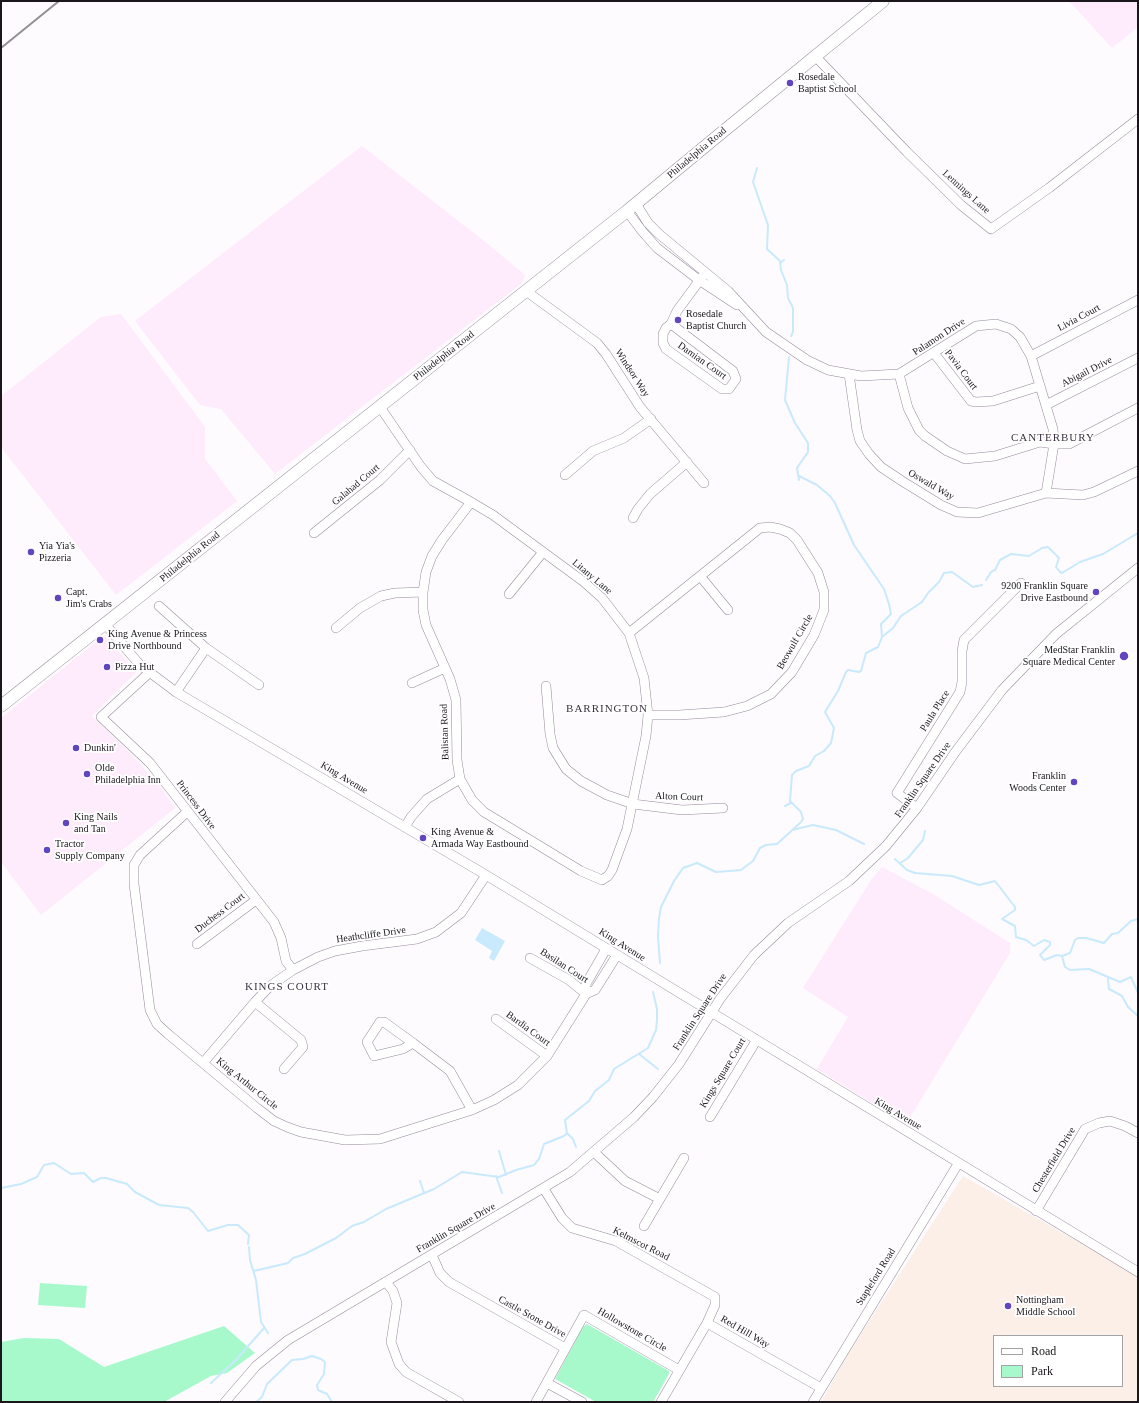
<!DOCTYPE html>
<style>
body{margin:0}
#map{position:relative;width:1139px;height:1403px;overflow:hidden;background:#fdfbfe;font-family:"Times New Roman",serif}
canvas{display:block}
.frame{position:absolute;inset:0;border:2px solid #1a161c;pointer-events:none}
.legend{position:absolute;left:993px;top:1335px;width:130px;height:52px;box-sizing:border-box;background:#fff;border:1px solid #a3a2a4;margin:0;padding:5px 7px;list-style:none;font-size:12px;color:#1a161c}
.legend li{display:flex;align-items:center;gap:8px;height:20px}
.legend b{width:20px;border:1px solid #a3a2a4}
</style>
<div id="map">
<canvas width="1139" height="1403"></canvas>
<div class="frame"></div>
<ul class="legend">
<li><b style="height:5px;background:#fff"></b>Road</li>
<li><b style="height:11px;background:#a7f9cc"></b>Park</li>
</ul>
</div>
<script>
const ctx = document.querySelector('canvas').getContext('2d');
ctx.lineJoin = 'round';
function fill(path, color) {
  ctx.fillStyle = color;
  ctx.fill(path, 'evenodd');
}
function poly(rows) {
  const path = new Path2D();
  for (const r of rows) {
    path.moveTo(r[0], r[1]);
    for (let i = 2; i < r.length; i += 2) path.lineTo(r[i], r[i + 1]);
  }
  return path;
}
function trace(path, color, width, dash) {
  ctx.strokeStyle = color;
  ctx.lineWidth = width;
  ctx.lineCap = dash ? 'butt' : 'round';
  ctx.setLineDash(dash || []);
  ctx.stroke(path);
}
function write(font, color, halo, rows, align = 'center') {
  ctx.font = font + ' "Times New Roman",serif';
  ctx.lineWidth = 3.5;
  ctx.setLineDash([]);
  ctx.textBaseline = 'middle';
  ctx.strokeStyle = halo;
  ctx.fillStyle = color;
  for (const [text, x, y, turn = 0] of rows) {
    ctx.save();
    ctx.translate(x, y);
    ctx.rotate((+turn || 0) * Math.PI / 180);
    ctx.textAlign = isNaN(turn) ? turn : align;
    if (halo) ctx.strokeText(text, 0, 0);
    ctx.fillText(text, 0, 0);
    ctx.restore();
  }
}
fill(poly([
 [1069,1,1138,1,1138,27,1112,48],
 [362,146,488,244,525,275,522,283,275,474,221,409,200,405,135,321],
 [121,314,205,427,205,459,237,501,116,595,1,447,1,396,101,317],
 [105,635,136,672,92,716,132,755,162,789,175,808,41,915,1,862,1,718],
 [882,867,933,894,1010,943,1010,953,906,1124,817,1069,848,1017,803,988,871,880]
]), '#feebfb');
fill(poly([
 [963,1176,1138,1276,1138,1402,821,1402,848,1354],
 [994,1336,1122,1336,1122,1386,994,1386]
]), '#fcefe7');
fill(poly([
 [40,1283,87,1286,85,1308,38,1305],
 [587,1324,669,1371,669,1374,653,1402,596,1402,555,1379,583,1327],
 [224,1326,255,1353,227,1373,211,1376,164,1402,1,1402,1,1342,24,1338,59,1339,104,1367]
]), '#a7f9cc');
fill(poly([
 [482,928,505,941,494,961,489,958,492,951,475,940]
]), '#c8eafc');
trace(poly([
 [757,168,753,182,768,225,767,249,780,261,781,270,787,285,788,298,793,308,793,332,791,336],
 [780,263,784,260],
 [789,357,785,400,795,423,808,443,808,452,797,468,799,480],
 [986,580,991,572,995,570,1000,560,1011,554,1029,556,1042,548,1048,547,1059,558,1056,567,1060,572,1062,573,1080,562,1103,554,1138,533],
 [882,637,893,628,901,616,922,602,928,593,939,582,944,573,952,572,973,587,982,585],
 [785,806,791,803],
 [792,830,813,825,836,830,864,844],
 [895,859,907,870,915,873,952,876,979,885,995,881,1015,907,1015,910,1002,919,1015,926,1016,937,1026,940,1034,946,1044,940,1050,942,1050,945,1040,955,1044,960,1057,955,1062,956,1070,953,1075,940,1078,938,1086,938,1104,943,1112,934,1118,933,1131,921,1138,919],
 [900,863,908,858,923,840,925,831],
 [1062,956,1065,967,1070,970,1089,969,1120,982,1131,977,1138,993],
 [660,963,658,936,659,918,661,907,674,881,683,868,697,863,716,872,741,870,753,861,760,848,766,845,777,844,801,822,803,819,801,812,790,801,792,775,796,771,809,766,815,756,824,751,831,743,834,728,825,712,838,691,846,672,848,670,859,672,861,671,866,653,878,647,882,637,881,624,891,614,889,604,884,589,854,545,835,503,830,496,817,485,799,476],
 [1108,979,1109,989,1122,996,1128,1007,1138,1016],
 [639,1054,658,1069],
 [576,1147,573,1139,567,1133,565,1120,589,1101,595,1091,609,1080,614,1069,648,1048,656,1030,657,1020,657,1009,653,992],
 [499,1151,506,1175],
 [496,1176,502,1193],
 [420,1181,424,1193],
 [1,1188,21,1184,37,1177,44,1165,54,1163,71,1174,84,1173,93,1182,101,1178,106,1178,127,1184,135,1192,159,1205,188,1208,193,1212,208,1231,228,1225,238,1225,249,1235,248,1244],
 [249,1247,250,1260,256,1280,261,1322,268,1333],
 [254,1271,288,1263,293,1258,305,1254,336,1238,352,1226,364,1222,386,1209,434,1189,462,1172,499,1177,516,1170,534,1165,539,1159,544,1144,564,1136,567,1133],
 [292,1360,303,1359,312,1356,321,1359,325,1362,324,1374,317,1385,318,1390,327,1394,332,1402],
 [211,1383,236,1360,264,1328],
 [256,1402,262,1397,267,1384,292,1360]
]), '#c8eafc', 2);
const minor = poly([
 [815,56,907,152,961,205,991,229,1049,188,1138,119],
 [636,204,648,223,659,234,728,291,766,332,807,360,828,370,861,376,899,374,976,326,996,324,1011,329,1020,337,1031,356,1053,429,1054,444,1046,493],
 [627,211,642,231,657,248,699,280,737,305],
 [526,291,597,343,606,354,640,407,704,483],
 [671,324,733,371,736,379,729,389,722,389,666,349,663,343,663,334,666,328,671,324],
 [671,324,677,311,702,277],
 [934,353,971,401,976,402,993,401,1040,386],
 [1031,356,1138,300],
 [849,374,857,430,860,441,869,454,881,467,902,481,941,505,957,512,978,513,1046,493,1083,495,1094,492,1138,471],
 [899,374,908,408,919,430,925,436,947,451,965,459,995,456,1040,442,1054,444,1069,444,1138,408],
 [1046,405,1138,358],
 [380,407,421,467,433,481,471,502,493,515,584,582,602,598,629,633,644,678,648,715,646,736,627,829,612,870,608,876,602,880,581,871,484,812,472,800,460,779,457,760,456,700,450,679,426,625,423,610,423,592,426,572,432,556,442,540,471,502],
 [565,475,593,451,624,438,651,419],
 [633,518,638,509,650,494,687,462],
 [314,533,380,480,410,450],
 [700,576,728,610],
 [509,594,543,552],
 [159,606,206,648,259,685],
 [105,624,140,665,176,692,486,875,1138,1272],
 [336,628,360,608,381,596,395,593,423,592],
 [629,633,760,528,770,527,780,529,790,533,797,540,818,573,824,592,824,610,814,635,792,672,771,694,747,706,724,712,679,715,648,715],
 [149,673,101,717,150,763,274,922,281,938,286,961,293,970],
 [412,683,445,668],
 [546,686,550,734,553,748,566,769,581,781,607,795,633,804,682,810,723,808],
 [176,692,206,648],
 [917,808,897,793,960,692,962,682,962,651,964,640,1021,583],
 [187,812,140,855,134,865,134,884,150,1010,157,1024,168,1034,257,1108,274,1121,287,1127,301,1132,345,1140,380,1139,472,1110,494,1100,518,1085,547,1056,586,994,569,980,530,958],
 [405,827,411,817,427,799,460,779],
 [197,944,256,900],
 [606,949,586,984,586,994,595,990,617,955],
 [255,1002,301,1040,303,1047,284,1069],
 [496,1019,547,1056],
 [380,1022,384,1022,413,1043,403,1049,374,1056,367,1042,380,1022],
 [413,1043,450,1071,472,1110],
 [203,1063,255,1002,270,986,293,970,318,957,335,951,362,946,417,939,436,932,461,913,486,875],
 [710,1117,756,1041],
 [595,1153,625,1181,660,1199],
 [544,1189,562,1218,572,1228,616,1241,715,1297,715,1305,707,1323,661,1402],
 [1036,1211,1085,1129,1099,1123,1110,1121,1125,1126,1138,1133],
 [644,1226,684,1158],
 [432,1255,440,1273,449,1282,565,1348],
 [386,1282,393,1291,397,1303,391,1342,399,1364,406,1372,459,1402],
 [707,1323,821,1388],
 [547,1383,582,1402],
 [225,1402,256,1366,288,1340,570,1172,634,1117,653,1097,679,1064,720,999,754,955,788,923,849,881,886,846,917,808,956,751,1002,690,1056,634,1138,568],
 [536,1402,584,1315,679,1370],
 [813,1402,958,1164]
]);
const major = poly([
 [1,706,627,211,720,134,883,1]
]);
trace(minor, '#968a9c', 10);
trace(major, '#968a9c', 13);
trace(minor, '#fff', 9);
trace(major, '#fff', 12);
trace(poly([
 [1,48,59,1]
]), '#939094', 2);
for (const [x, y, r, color] of [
 [790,83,4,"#6045be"],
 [678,320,4,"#6045be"],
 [31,552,4,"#6045be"],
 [1096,592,4,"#6045be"],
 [58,598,4,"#6045be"],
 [100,640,4,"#6045be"],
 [1124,656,5,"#6045be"],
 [107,667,4,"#6045be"],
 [76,748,4,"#6045be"],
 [87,774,4,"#6045be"],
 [1074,782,4,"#6045be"],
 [66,823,4,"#6045be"],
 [423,838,4,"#6045be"],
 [47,850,4,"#6045be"],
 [1008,1306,4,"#6045be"]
]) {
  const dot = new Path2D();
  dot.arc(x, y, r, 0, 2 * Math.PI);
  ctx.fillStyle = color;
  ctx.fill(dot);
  trace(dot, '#fff', 1.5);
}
write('10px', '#1a161c', '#fff', [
 ["Rosedale",798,77],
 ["Baptist School",798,89],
 ["Rosedale",686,314],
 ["Baptist Church",686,326],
 ["Yia Yia's",39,546],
 ["Pizzeria",39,558],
 ["9200 Franklin Square",1088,586,"right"],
 ["Drive Eastbound",1088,598,"right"],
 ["Capt.",66,592],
 ["Jim's Crabs",66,604],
 ["King Avenue & Princess",108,634],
 ["Drive Northbound",108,646],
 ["MedStar Franklin",1115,650,"right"],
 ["Square Medical Center",1115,662,"right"],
 ["Pizza Hut",115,667],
 ["Dunkin'",84,748],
 ["Olde",95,768],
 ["Philadelphia Inn",95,780],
 ["Franklin",1066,776,"right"],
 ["Woods Center",1066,788,"right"],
 ["King Nails",74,817],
 ["and Tan",74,829],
 ["King Avenue &",431,832],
 ["Armada Way Eastbound",431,844],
 ["Tractor",55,844],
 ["Supply Company",55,856],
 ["Nottingham",1016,1300],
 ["Middle School",1016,1312]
], 'left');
write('10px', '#1a161c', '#fff', [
 ["Philadelphia Road",697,153,-40],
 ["Lennings Lane",966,192,42],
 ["Livia Court",1079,318,-28],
 ["Palamon Drive",939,337,-33],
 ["Philadelphia Road",444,356,-38],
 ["Damian Court",702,361,35],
 ["Pavia Court",961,370,53],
 ["Abigail Drive",1087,372,-27],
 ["Windsor Way",632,373,57],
 ["Galahad Court",356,485,-40],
 ["Oswald Way",931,485,30],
 ["Philadelphia Road",190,557,-39],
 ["Litany Lane",592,577,40],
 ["Beowulf Circle",795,642,-60],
 ["Paula Place",935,711,-58],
 ["Balistan Road",445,732,-92],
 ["King Avenue",344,778,31],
 ["Franklin Square Drive",923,780,-55],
 ["Alton Court",679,797,2],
 ["Princess Drive",196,805,53],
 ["Duchess Court",220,913,-37],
 ["Heathcliffe Drive",371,935,-8],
 ["King Avenue",622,945,32],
 ["Basilan Court",564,966,33],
 ["Franklin Square Drive",700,1012,-57],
 ["Bardia Court",528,1029,36],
 ["Kings Square Court",723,1073,-59],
 ["King Arthur Circle",247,1084,39],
 ["King Avenue",898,1114,31],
 ["Chesterfield Drive",1054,1160,-59],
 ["Franklin Square Drive",456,1228,-30],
 ["Kelmscot Road",641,1244,27],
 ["Stapleford Road",876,1277,-58],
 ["Castle Stone Drive",532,1317,29],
 ["Hollowstone Circle",632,1330,30],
 ["Red Hill Way",745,1332,30]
]);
ctx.letterSpacing = '1px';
write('11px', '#3c3241', '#fff', [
 ["CANTERBURY",1053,438],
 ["BARRINGTON",607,709],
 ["KINGS COURT",287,987]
]);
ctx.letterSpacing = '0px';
</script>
